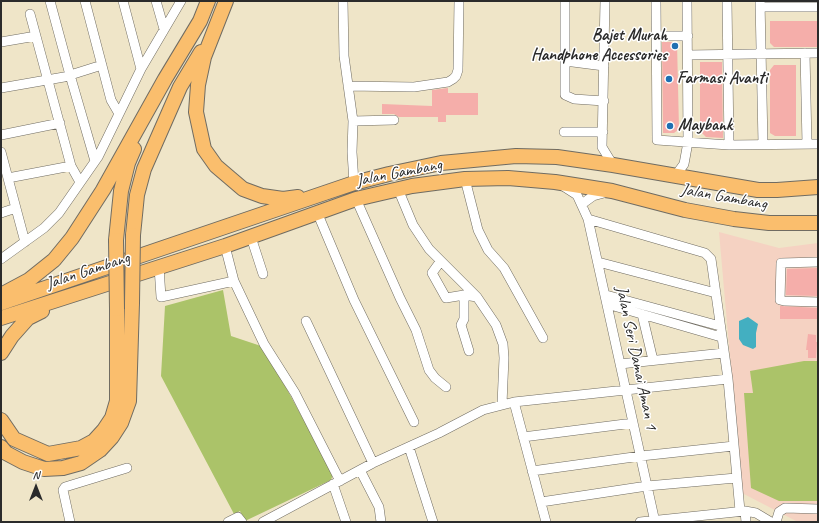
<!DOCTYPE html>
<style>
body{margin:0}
#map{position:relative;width:819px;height:523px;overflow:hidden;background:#efe5c8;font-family:Caveat,sans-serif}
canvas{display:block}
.frame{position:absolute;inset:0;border:2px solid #2b2b2b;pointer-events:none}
.north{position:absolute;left:16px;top:467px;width:40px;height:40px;-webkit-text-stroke:3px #fff;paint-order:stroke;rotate:0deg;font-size:11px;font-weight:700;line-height:16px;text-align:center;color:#2b2b2b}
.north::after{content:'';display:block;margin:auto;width:14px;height:18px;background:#2b2b2b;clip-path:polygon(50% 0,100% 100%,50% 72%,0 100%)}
</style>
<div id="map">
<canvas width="819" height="523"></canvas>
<div class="frame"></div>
<div class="north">N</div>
</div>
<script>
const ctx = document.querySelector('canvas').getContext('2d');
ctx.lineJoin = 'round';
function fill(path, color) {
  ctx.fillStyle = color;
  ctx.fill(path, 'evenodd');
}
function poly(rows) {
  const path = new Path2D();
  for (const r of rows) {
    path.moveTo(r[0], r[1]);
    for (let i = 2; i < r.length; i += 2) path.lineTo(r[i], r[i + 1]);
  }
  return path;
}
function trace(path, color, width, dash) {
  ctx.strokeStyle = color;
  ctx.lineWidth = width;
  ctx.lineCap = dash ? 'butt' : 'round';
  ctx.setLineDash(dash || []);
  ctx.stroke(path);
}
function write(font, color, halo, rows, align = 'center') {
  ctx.font = font + ' Caveat,sans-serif';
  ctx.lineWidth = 3;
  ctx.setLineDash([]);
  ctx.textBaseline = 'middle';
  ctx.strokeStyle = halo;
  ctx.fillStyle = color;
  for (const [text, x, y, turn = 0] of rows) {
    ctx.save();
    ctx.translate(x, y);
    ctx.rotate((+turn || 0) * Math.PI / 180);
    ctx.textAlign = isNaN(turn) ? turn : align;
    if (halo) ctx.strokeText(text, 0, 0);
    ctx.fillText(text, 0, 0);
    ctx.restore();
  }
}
fill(poly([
 [719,232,779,248,818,243,818,522,798,522,742,493]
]), '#f5d2c2');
fill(poly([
 [223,290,231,336,264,347,333,474,331,480,245,521,240,511,234,514,161,376,165,306],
 [804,361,818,361,818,501,779,501,751,488,744,393,753,393,750,371]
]), '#abc369');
fill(poly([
 [748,317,758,324,756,333,756,347,753,349,743,345,739,339,739,321]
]), '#43afc1');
fill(poly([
 [770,21,818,21,818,47,774,47,770,43],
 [662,42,677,42,679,129,674,133,663,133],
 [700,62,722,62,723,138,706,137,700,131],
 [774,65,796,65,796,136,775,136,770,133,770,70],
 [448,88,448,93,478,93,478,115,446,115,446,122,438,122,438,117,399,117,394,114,382,114,382,104,432,106,432,90],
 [818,268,818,296,786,295,787,269],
 [780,306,818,308,818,319,780,319],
 [808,334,816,335,816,342,817,342,816,358,808,358,808,350,806,350]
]), '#f5aeaa');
const minor = poly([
 [50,1,70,75,95,161],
 [85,1,111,100,118,112],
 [123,1,141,69],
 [156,1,164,29],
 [343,1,344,56,353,121,352,152,354,183],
 [565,1,565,95,574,99,604,101],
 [605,1,602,147,613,165],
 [656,1,657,140,729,145,818,144],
 [727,1,729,145],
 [760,1,763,144],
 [760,7,818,7],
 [30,14,71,166,80,182],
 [656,36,688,36],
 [1,42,36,36],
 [805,53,807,144],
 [688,55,818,53],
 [565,61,604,66],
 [348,86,414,87,448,82,453,79,456,76,458,70,459,1],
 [1,88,64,77,102,65],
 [353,121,394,120],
 [564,132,603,132],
 [1,135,60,123],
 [1,152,25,242],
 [676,175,684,164,688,142,687,1],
 [8,178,71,166],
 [465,179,478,230,488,250,504,268,543,338],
 [563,186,577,195,588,219,655,522],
 [398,189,413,225,429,249,477,297,496,325,503,344,504,358,502,404],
 [356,199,400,298,416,330,429,370,435,378,446,387],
 [582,204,593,196,604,193],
 [317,212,354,300,414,422],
 [1,213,16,208],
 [588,219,705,253,711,259,728,379,740,511],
 [251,237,263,274],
 [225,246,234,281,264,344,295,393,340,481],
 [1,259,44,228,59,213,98,157,141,69,181,1],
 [440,262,432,273,446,298,464,295,477,297],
 [598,262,716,293],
 [818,262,781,263,780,300,784,301,818,302],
 [159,267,161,297,234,281],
 [464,295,464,319,461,325,469,351],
 [606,295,720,326],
 [607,304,721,337],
 [642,314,653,360],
 [306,321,373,463],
 [620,364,724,353],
 [514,402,546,522],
 [523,437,633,423],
 [409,447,433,522],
 [360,470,379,507,381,522],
 [532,471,641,456,734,446],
 [333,484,346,522],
 [541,502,647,486,736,478],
 [745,511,746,522],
 [70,522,63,490,65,487,127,468],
 [228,522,238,517,242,522],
 [263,522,373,463,439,433,483,410,514,402,728,379],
 [640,522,745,511,756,513,771,522],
 [776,522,779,512,785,508,818,509]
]);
const highway = poly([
 [226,1,204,57,198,85,196,112,204,149,216,166,243,189,262,196,283,199,298,197],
 [133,235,137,195,144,169,180,87,201,52],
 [116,240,121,191,128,163,134,149],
 [1,295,29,280,54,260,72,238,103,190,165,79,200,21,208,1],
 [1,303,354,183,389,174,441,163,516,156,557,157,613,165,758,190,777,190,818,187],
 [1,318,225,246,356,199,412,186,465,179,508,178,555,182,612,191,685,210,734,219,769,223,818,223],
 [1,353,12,336,28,318,42,311],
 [1,420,14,439,48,454,81,448,94,441,104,430,112,418,117,401,117,309],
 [1,447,6,453,23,462,44,469,63,468,81,463,100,450,112,437,121,423,129,401,132,303]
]);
trace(minor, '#706c62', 10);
trace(highway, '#706c62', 16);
trace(minor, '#fff', 9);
trace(highway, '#fabe6d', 14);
const highwayBridge = poly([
 [116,240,117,309],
 [132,303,133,235]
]);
trace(highwayBridge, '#706c62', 16, []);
trace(highwayBridge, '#fabe6d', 14);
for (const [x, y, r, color] of [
 [675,46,4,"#1f6fb2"],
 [669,79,4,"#1f6fb2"],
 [670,126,4,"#1f6fb2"]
]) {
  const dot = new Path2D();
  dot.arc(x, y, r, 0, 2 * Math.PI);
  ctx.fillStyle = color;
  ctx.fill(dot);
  trace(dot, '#fff', 1.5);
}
write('bold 17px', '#2b2b2b', '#fff', [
 ["Bajet Murah",667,36,"right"],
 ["Handphone Accessories",667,56,"right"],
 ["Farmasi Avanti",677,79],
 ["Maybank",678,126]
], 'left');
write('17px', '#2b2b2b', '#fff', [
 ["Jalan Gambang",399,173,-11],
 ["Jalan Gambang",724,197,10],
 ["Jalan Gambang",88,271,-18],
 ["Jalan Seri Damai Aman 1",636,358,78]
]);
</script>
